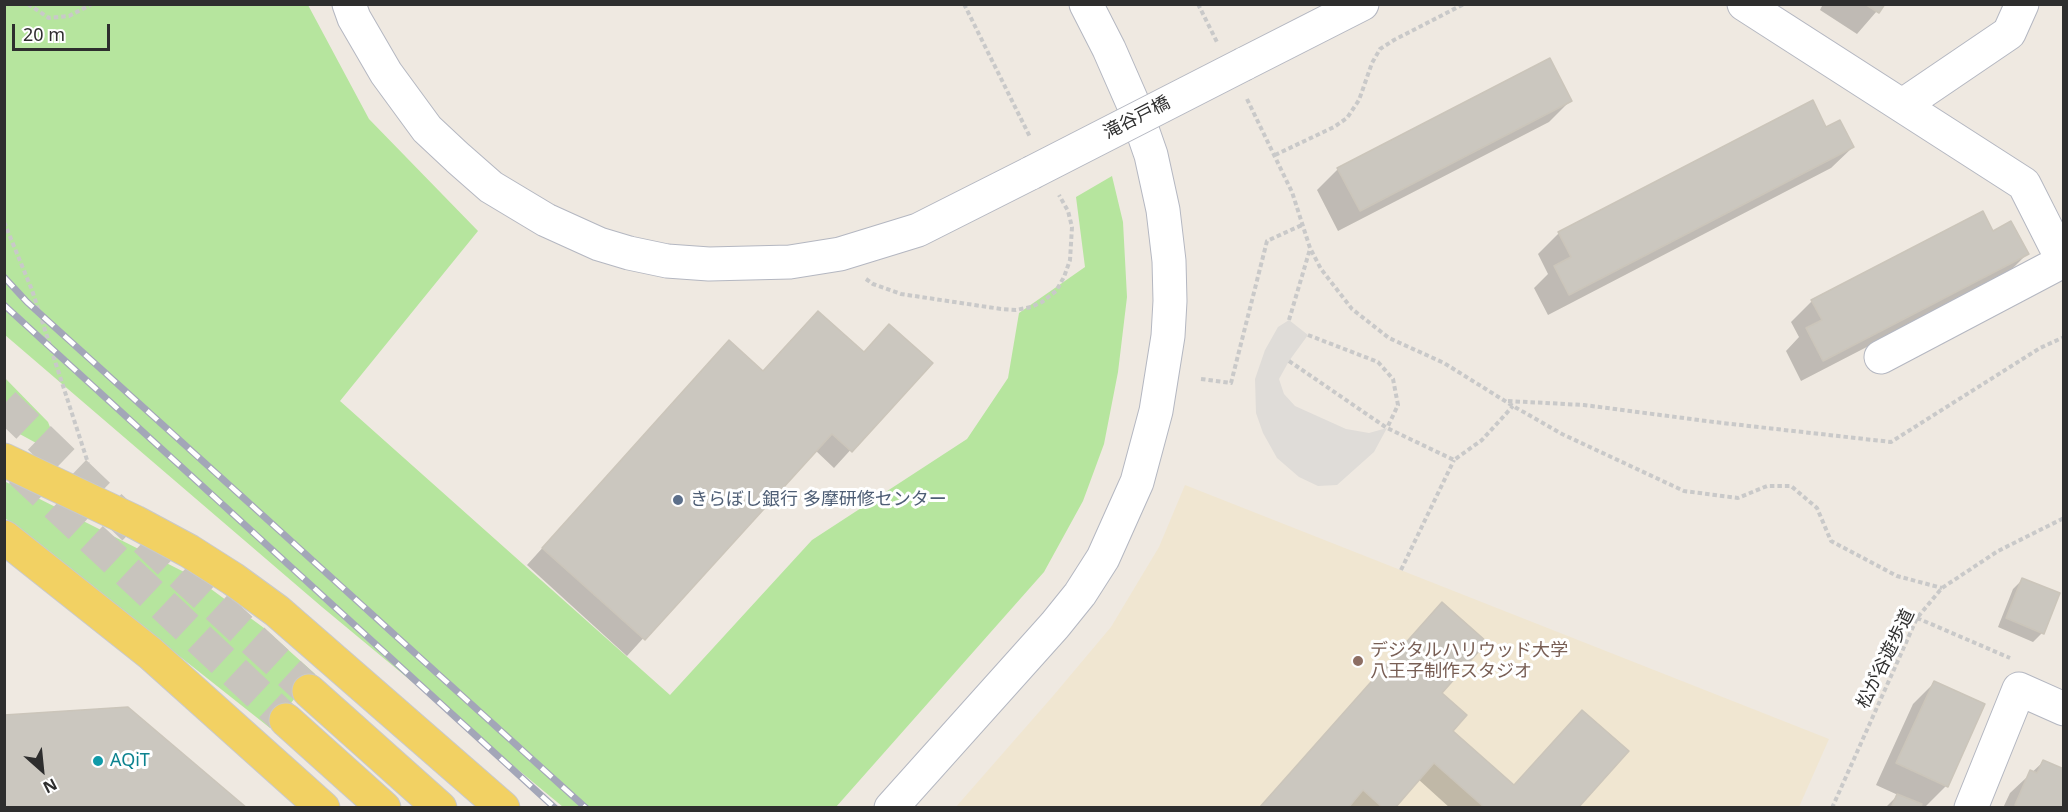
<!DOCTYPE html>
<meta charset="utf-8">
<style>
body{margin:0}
#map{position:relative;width:2068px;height:812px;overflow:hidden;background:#efe9e1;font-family:"Noto Sans",sans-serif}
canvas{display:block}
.frame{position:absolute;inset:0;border:6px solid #2e2e2e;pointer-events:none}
.north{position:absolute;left:12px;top:740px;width:60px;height:60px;-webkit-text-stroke:4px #fff;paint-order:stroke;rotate:153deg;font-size:16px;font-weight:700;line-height:24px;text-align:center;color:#2e2e2e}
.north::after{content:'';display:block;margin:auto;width:21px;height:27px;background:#2e2e2e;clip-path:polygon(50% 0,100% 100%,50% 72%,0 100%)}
.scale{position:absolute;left:12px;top:24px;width:98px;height:27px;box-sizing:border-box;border:3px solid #2e2e2e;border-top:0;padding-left:8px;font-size:18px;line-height:21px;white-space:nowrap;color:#2e2e2e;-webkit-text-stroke:4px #fff;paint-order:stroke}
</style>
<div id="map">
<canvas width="2068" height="812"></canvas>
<div class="frame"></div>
<div class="north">N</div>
<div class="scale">20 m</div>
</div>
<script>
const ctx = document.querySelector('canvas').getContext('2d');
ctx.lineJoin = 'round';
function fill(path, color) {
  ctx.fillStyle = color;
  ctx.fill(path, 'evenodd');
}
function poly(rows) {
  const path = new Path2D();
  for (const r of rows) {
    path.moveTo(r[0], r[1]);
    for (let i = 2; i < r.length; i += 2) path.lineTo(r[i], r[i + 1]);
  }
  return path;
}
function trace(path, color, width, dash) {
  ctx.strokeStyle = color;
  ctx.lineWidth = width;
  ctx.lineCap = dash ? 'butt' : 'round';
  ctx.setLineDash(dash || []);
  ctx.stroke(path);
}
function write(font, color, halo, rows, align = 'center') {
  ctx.font = font + ' "Noto Sans","Noto Sans JP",sans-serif';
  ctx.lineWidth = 6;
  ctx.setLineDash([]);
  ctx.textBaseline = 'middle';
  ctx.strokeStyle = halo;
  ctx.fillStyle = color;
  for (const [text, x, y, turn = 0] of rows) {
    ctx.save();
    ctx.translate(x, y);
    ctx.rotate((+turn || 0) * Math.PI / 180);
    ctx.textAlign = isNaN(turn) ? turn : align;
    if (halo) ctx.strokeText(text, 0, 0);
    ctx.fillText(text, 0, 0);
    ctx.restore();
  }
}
fill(poly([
 [1185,485,1829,739,1799,807,955,808,1053,696,1111,627,1159,547]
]), '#f0e6d1');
fill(poly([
 [5,4,308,5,369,119,478,231,340,401,670,695,812,540,967,439,1008,378,1019,313,1085,267,1076,197,1112,176,1123,222,1127,297,1118,372,1104,444,1083,501,1044,572,836,807,563,807,322,607,5,335],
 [4,377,48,422,52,432,46,440,38,444,5,426],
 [4,481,196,578,264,628,315,674,270,728,5,518]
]), '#b6e59e');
fill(poly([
 [1289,320,1308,335,1289,361,1279,379,1284,394,1295,406,1346,429,1369,433,1387,428,1374,452,1337,485,1318,486,1299,477,1277,458,1263,433,1256,413,1255,379,1265,350,1278,327]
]), '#dfdcd8');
fill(poly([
 [1823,4,1883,4,1857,34,1820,10],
 [1570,101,1549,122,1338,231,1317,190,1338,169],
 [1826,129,1853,147,1831,168,1548,315,1534,288,1548,274,1538,254,1559,233],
 [1992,233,2027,254,2006,275,1801,381,1786,351,1799,337,1791,322,1812,301],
 [818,313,863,353,889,326,930,363,834,468,815,450,627,656,527,565,713,359,762,372],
 [2022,580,2042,633,2033,642,1998,627,2013,589],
 [1442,604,1440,693,1450,731,1514,787,1576,808,1450,808,1418,779,1393,808,1259,808],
 [1934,683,1946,786,1925,807,1920,805,1919,808,1885,808,1898,795,1876,785,1913,704],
 [2043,762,2064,808,2003,808,2010,793]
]), '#0003');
const building = poly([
 [1865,4,1885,4,1879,13,1865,4],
 [1550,58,1572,101,1360,211,1337,168,1550,58],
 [1813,100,1826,127,1840,120,1854,147,1569,295,1554,266,1571,257,1558,232,1813,100],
 [1983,211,1993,231,2011,221,2029,254,1823,361,1806,328,1822,320,1811,300,1983,211],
 [818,311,864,352,889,324,933,363,852,452,832,434,645,640,542,548,729,340,763,371,818,311],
 [2022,578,2060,593,2044,634,2006,618,2022,578],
 [1442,602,1487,642,1442,693,1467,715,1453,731,1514,785,1582,710,1629,751,1578,808,1485,808,1434,763,1395,808,1383,808,1363,790,1348,808,1259,808,1442,602],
 [1934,681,1985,704,1948,787,1896,763,1934,681],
 [128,707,247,808,4,808,4,715,128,707],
 [2043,760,2064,769,2064,808,2020,808,2015,805,2030,770,2037,773,2043,760],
 [1897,794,1922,804,1920,808,1891,808,1897,794]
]);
fill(building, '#cbc7bf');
trace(building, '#cbc5ba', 1.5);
trace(poly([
 [4,404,178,571,309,691],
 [20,471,286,720]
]), '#c8c4bd', 33, [33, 16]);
const minor = poly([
 [349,4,354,18,386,73,427,129,458,158,491,187,546,220,599,244,629,253,667,261,709,264,790,262,840,254,918,230,1031,173],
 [1744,4,2024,184,2063,261,1881,357],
 [1244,64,1362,4],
 [1903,105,2009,33,2022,4],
 [891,808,1055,625,1080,594,1103,558,1137,482,1156,411,1168,336,1170,301,1169,261,1163,210,1151,155,1134,106,1109,49,1086,4],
 [1971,808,2019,689,2064,709]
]);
const major = poly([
 [4,460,135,522,189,551,233,579,277,611,503,808],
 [4,537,150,653,323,808],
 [309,691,440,808],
 [286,720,384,808]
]);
trace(minor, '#b4b7c1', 35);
trace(major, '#c9c9c9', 35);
trace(poly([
 [28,4,49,18,69,16,92,4],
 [964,4,1030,137],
 [1198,4,1217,42],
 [1247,99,1292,192,1310,248,1321,269,1352,309,1389,338,1444,363,1513,406,1562,434,1684,491,1738,498,1767,486,1791,486,1817,508,1831,541,1897,576,1942,588],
 [1275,155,1334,127,1347,118,1359,100,1372,63,1380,49,1394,40,1464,4],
 [4,222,32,290,88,463],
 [866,279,873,284,901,294,1001,309,1016,310,1031,307,1042,302,1056,291,1064,277,1070,260,1072,227,1068,211,1059,195],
 [1289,320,1310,249],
 [1308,335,1378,362,1393,379,1398,405,1387,428],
 [1289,361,1387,428,1454,460,1482,440,1513,406],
 [1201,379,1231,383,1267,241,1302,225],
 [1508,401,1584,405,1714,422,1891,442,2040,348,2064,337],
 [1401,570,1454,460],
 [1917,618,2010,658],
 [1832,808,1917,618,1942,588,1998,551,2064,518]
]), '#c9c9c9', 4, [4.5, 3]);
trace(minor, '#fff', 33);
trace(major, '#f2d163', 33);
const rail = poly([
 [4,277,27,302,586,808],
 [4,305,555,808]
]);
trace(rail, '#a3a6b8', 7);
trace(rail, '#fff', 4.5, [14]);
const minorBridge = poly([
 [1031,173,1244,64]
]);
trace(minorBridge, '#b4b7c1', 35, []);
trace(minorBridge, '#fff', 33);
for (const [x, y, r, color] of [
 [678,500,6,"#5c6f8a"],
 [1358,661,6,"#8d6e63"],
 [98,761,6,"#0f9aa8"]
]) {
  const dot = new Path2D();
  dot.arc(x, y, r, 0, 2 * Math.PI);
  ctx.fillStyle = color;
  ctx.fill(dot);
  trace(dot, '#fff', 2);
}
write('18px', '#2e2e2e', '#fff', [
 ["滝谷戸橋",1137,118,-27],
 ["松が谷遊歩道",1886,659,-64]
]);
write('18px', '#4e5e75', '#fff', [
 ["きらぼし銀行 多摩研修センター",690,500]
], 'left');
write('18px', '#785e54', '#fff', [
 ["デジタルハリウッド大学",1370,651],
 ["八王子制作スタジオ",1370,672]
], 'left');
write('18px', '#0d838f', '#fff', [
 ["AQiT",110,761]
], 'left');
</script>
